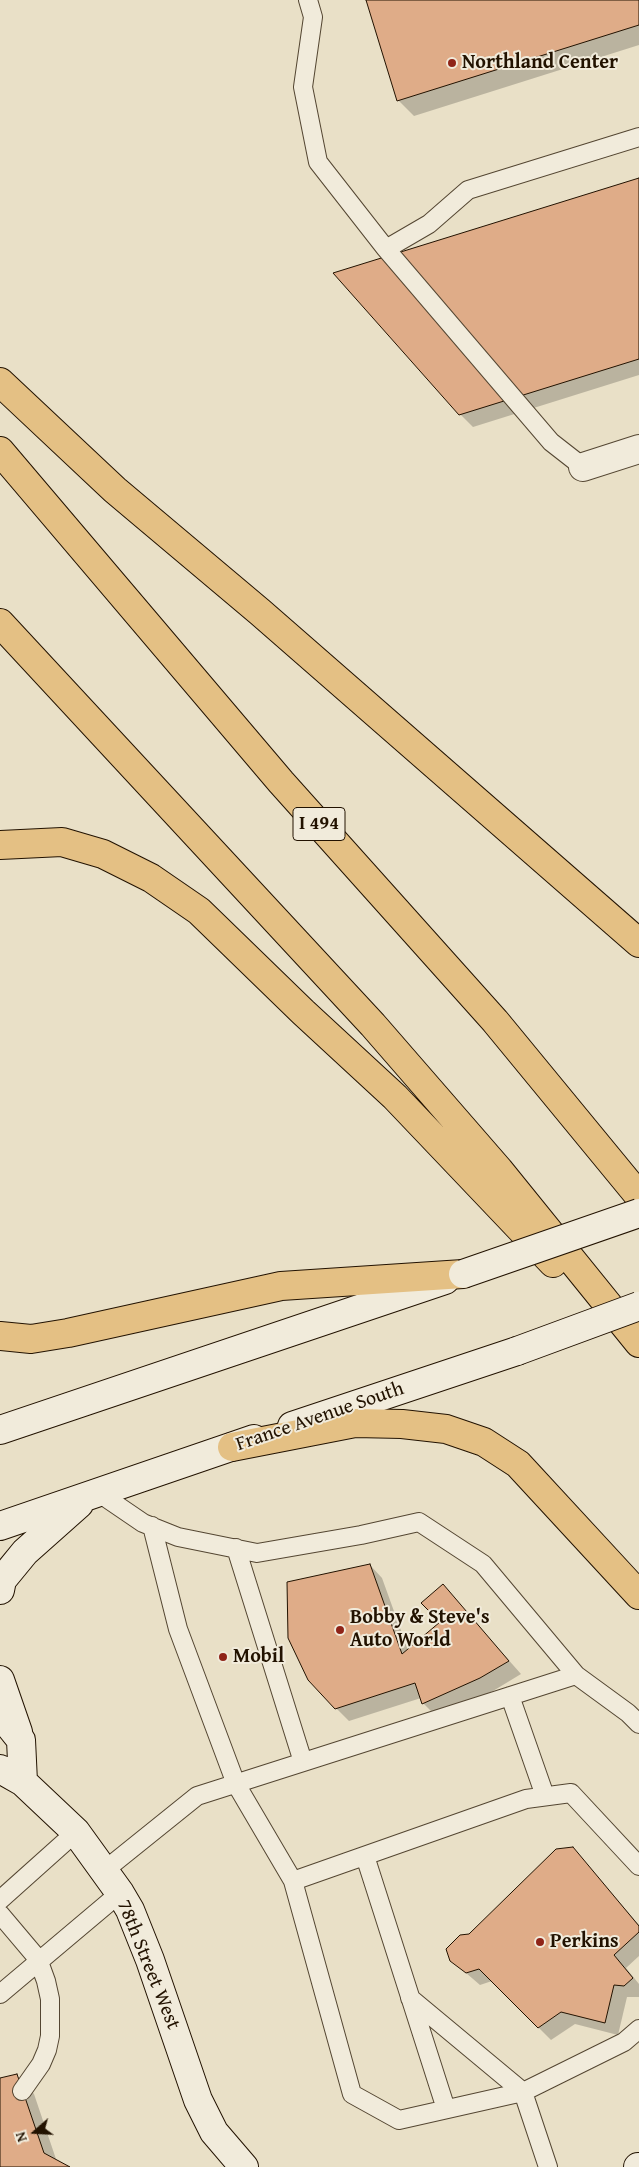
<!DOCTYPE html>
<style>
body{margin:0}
#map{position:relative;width:639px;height:2167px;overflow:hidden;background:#e9e0c7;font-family:"Gentium Book Plus",serif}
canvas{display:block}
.north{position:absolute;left:10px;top:2107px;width:50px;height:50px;-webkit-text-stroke:4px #f1ebdb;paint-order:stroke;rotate:251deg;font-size:14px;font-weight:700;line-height:20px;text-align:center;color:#221200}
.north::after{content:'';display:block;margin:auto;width:18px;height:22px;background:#221200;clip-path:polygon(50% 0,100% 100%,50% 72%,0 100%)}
</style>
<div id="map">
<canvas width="639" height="2167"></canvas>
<div class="north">N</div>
</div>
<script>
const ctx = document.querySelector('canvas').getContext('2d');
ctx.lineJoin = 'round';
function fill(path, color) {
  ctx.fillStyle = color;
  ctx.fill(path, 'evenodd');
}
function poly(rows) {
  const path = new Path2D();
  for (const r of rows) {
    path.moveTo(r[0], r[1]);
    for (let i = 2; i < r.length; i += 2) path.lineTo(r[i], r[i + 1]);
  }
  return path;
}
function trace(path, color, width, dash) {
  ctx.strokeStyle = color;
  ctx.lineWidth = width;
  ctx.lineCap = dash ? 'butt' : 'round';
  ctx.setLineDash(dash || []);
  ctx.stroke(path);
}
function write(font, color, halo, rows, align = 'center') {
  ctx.font = font + ' "Gentium Book Plus",serif';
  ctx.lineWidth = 4;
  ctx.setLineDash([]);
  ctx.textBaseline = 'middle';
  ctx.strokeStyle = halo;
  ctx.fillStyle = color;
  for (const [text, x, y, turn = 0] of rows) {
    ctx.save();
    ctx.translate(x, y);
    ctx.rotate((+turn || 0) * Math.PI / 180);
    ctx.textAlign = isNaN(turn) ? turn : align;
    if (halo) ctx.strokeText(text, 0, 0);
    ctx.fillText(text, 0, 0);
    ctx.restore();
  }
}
fill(poly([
 [367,0,639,0,639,45,414,116,398,100],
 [639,180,639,375,473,427,460,414],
 [370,1565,382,1578,408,1650,442,1623,443,1586,521,1674,493,1691,436,1716,423,1703,421,1698,349,1721,336,1708],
 [573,1848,639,1925,639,1956,626,1968,639,1984,639,1997,627,1997,618,2035,575,2024,551,2040,492,1981,480,1985,451,1960,470,1935],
 [17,2076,34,2094,57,2162,68,2167,0,2167,0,2080]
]), '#0003');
const building = poly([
 [366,0,639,0,639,25,397,101,366,0],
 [639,178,639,359,459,415,333,273,639,178],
 [370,1564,402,1654,440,1622,421,1603,443,1584,509,1661,480,1678,422,1704,415,1683,335,1709,308,1680,288,1638,287,1582,370,1564],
 [573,1847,639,1926,639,1932,614,1955,633,1978,624,1986,614,1985,605,2023,561,2012,538,2028,479,1969,466,1973,450,1961,446,1949,460,1935,469,1934,556,1849,573,1847],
 [17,2074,44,2153,70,2167,0,2167,0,2078,17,2074]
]);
fill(building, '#dfac88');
trace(building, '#221200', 1);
const lane = poly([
 [308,0,313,17,303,87,318,162,386,249,429,224,468,190,639,137],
 [386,249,551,442,583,467],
 [99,1493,143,1523,178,1537,257,1553,361,1535,419,1522,483,1564,576,1675],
 [152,1526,178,1629,236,1784,293,1881],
 [236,1548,303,1762],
 [510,1696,545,1796],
 [365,1856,446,2109],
 [639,1866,571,1793,526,1799,293,1881,352,2094,399,2120,523,2092,624,2042,639,2029],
 [105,1870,197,1796,576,1675,628,1713,639,1724],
 [0,1900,76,1832],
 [0,1914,38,1959,46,1981,50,1999,50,2036,47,2050,41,2064,22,2091],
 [0,1994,120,1893],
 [410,1998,523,2092,548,2167]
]);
const street = poly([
 [583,467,639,449]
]);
const secondary = poly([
 [292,1426,517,1351],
 [0,1430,445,1280],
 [0,1526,254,1439],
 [0,1590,2,1580,25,1552,79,1504],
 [0,1680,18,1732],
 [0,1714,21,1740,23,1782],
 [0,1769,23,1782,76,1832,120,1893,130,1910,150,1960,198,2100,214,2132,244,2167],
 [638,2167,639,2167]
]);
const highway = poly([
 [0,382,115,490,260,612,639,943],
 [0,451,281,782,495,1021,639,1196],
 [0,623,373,1025,499,1170,639,1343],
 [0,845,62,842,103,854,151,878,199,911,303,1012,395,1097,553,1263],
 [0,1336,31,1339,68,1333,281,1286,463,1274],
 [232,1447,355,1423,402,1424,446,1429,484,1442,518,1464,639,1595]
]);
trace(lane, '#544632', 20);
trace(street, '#544632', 30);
trace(secondary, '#221200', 30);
trace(highway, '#221200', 30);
trace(lane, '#f1ebdb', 18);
trace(street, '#f1ebdb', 28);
trace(secondary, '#f1ebdb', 28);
trace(highway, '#e4c084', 28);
const secondaryBridge = poly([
 [463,1274,639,1213],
 [517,1351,639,1306]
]);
trace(secondaryBridge, '#221200', 30, []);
trace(secondaryBridge, '#f1ebdb', 28);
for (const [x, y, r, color] of [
 [452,63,5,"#8f2418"],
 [340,1630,5,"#8f2418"],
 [223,1657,5,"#8f2418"],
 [540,1942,5,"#8f2418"]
]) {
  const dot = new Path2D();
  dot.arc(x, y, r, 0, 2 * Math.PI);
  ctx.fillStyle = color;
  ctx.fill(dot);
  trace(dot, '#f1ebdb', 2);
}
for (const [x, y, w] of [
 [319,824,52]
]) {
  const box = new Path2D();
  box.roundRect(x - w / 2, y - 16.5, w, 33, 4);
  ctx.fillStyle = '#f1ebdb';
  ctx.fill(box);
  trace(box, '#221200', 1);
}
write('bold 19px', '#221200', null, [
 ["I 494",319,824]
]);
write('bold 20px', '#221200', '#f1ebdb', [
 ["Northland Center",462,63],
 ["Bobby & Steve's",350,1618],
 ["Auto World",350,1641],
 ["Mobil",233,1657],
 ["Perkins",550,1942]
], 'left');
write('20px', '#221200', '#f1ebdb', [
 ["France Avenue South",320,1417,-19],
 ["78th Street West",148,1965,68]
]);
</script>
